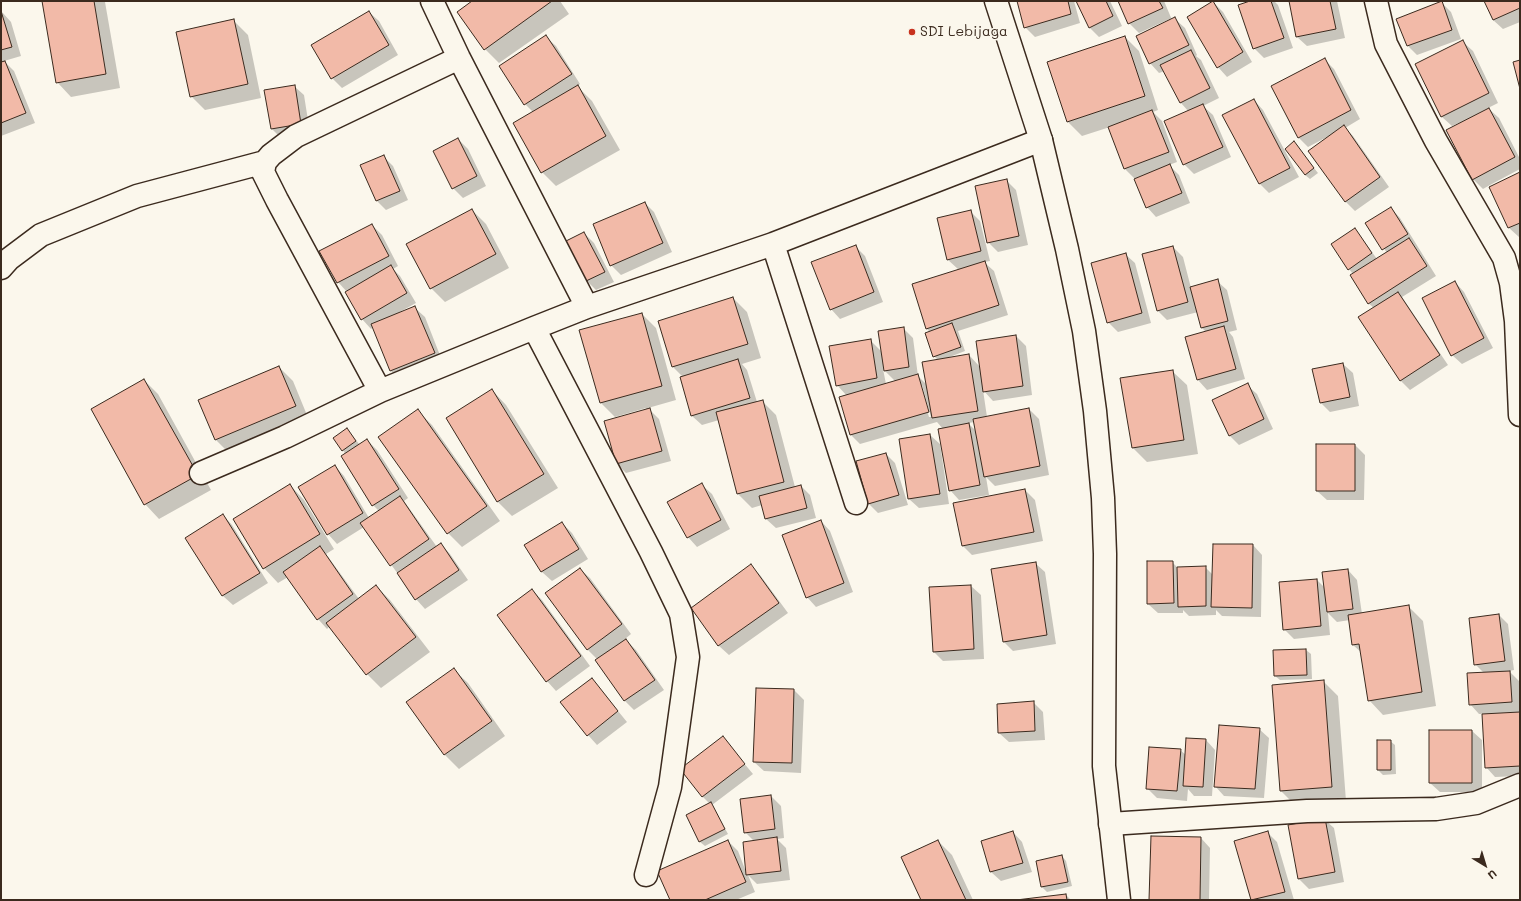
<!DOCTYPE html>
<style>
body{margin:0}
#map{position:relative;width:1521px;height:901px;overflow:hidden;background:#fbf7ec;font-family:Mali,sans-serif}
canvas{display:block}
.frame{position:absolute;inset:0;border:2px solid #3b2a1e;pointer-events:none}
.north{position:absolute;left:1465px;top:845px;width:40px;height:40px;-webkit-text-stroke:3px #fbf7ec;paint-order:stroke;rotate:142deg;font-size:11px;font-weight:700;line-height:16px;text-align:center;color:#3b2a1e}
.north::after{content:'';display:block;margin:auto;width:14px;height:18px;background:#3b2a1e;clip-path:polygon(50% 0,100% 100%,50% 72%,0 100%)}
</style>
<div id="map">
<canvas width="1521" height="901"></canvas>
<div class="frame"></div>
<div class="north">U</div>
</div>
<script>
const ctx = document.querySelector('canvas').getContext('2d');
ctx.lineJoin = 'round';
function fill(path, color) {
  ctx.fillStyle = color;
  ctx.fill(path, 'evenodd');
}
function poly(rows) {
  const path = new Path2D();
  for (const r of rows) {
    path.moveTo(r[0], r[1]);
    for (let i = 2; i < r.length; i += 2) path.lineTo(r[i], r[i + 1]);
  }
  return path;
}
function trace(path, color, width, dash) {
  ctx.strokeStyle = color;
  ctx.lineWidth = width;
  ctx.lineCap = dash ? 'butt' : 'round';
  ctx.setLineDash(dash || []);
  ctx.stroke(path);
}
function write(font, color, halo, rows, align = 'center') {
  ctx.font = font + ' Mali,sans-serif';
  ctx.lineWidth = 3;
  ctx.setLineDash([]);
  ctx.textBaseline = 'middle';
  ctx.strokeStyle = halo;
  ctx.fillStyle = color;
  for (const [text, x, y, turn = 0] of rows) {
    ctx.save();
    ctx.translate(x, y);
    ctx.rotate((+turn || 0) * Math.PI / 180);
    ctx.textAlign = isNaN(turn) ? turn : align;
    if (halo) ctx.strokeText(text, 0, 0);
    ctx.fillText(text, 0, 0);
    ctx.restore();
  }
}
fill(poly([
 [43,1,104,1,105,2,120,88,71,97,57,82],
 [474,1,560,1,569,14,499,63,485,49],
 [1018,1,1074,1,1080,23,1035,37,1025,27],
 [1077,1,1110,1,1122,26,1099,37,1090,28],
 [1119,1,1164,1,1172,20,1172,18,1139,33,1129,23],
 [1253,1,1274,1,1278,5,1293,48,1264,58,1254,48],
 [1290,1,1337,1,1345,38,1307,46,1297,37],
 [1485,1,1520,1,1520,22,1503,29,1493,20],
 [1213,2,1223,12,1252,62,1227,77,1218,67],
 [1442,3,1451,12,1461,39,1417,55,1408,46],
 [2,12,11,22,21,56,4,61,14,71,35,123,1,136],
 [369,12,379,21,398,55,342,88,332,78],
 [1175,19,1185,28,1197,55,1196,56,1201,60,1219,98,1203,106,1213,115,1231,157,1194,174,1184,164,1189,112,1181,103,1165,71,1159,73,1150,63],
 [233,20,248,35,261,98,205,110,191,96],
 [546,37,556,46,580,84,577,86,592,101,620,150,556,186,542,172,514,123,533,112,525,104],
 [1125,37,1139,51,1158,110,1153,112,1162,121,1177,162,1169,165,1179,175,1190,203,1156,217,1147,207,1135,179,1125,169,1110,127,1082,136,1068,122,1049,62],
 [1463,42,1473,51,1498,103,1488,108,1499,118,1520,159,1520,169,1490,185,1490,187,1520,173,1519,237,1509,228,1490,185,1483,189,1473,179,1448,131,1460,124,1459,123,1452,126,1442,117,1417,64],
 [1325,60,1334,69,1360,119,1345,128,1353,136,1389,187,1355,211,1346,202,1310,151,1329,136,1308,147,1298,137],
 [294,86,304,95,310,133,281,138,272,129],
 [1254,100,1263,110,1299,177,1269,193,1260,184,1224,116],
 [458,139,468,149,486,186,463,198,453,188],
 [1294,143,1318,173,1310,179,1305,175],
 [383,156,393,166,408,200,386,210,377,201,362,166],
 [1006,180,1016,190,1028,245,998,252,988,242],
 [645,203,654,212,672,252,621,275,611,265],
 [1391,208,1400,218,1436,276,1402,297,1448,365,1410,390,1401,381,1359,318,1374,308,1368,303,1353,274,1349,269,1355,229,1377,259,1387,253,1367,223],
 [472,210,486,224,509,268,445,302,431,288],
 [970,211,980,221,990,261,984,262,994,271,1008,315,958,331,965,351,947,358,969,355,980,367,1016,336,1026,346,1032,395,993,401,983,390,987,417,1029,409,1039,419,1049,475,995,486,986,477,989,495,959,500,950,490,943,429,937,422,860,444,851,435,847,396,837,385,870,340,882,352,904,329,913,338,918,376,927,385,938,360,934,356,930,332,927,329,913,285,959,270,947,259],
 [883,369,896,382,886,384],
 [920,385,922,385,931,417,929,417],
 [975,422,977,432,968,423],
 [372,225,382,235,398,266,393,269,400,276,416,303,398,313,415,308,425,317,443,363,400,380,391,371,373,327,371,329,362,319,347,292,338,282],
 [584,233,594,243,614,282,596,290,587,281,567,242],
 [855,246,865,256,883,302,840,319,831,309],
 [1173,247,1183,257,1191,288,1217,281,1227,290,1237,330,1229,332,1233,337,1245,379,1207,390,1198,380,1186,337,1206,332,1202,328,1198,312,1167,320,1158,311],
 [1125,254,1135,263,1151,323,1118,332,1108,322],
 [1455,282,1464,292,1493,348,1462,364,1452,355],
 [733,298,747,312,761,358,742,364,747,370,757,402,762,401,776,415,795,487,801,486,810,495,816,518,776,528,766,519,762,505,752,508,738,494,719,420,702,425,692,416,681,378,683,377,673,367,659,321],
 [642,314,656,328,676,400,648,408,659,419,671,461,626,473,617,464,646,408,615,417,601,403],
 [1343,364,1353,373,1359,406,1330,412,1321,403],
 [279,367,293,381,309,420,230,454,216,440],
 [1172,371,1187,385,1198,454,1147,462,1133,448,1122,379],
 [144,380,158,394,211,490,159,519,145,504,92,409],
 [1247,385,1257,394,1273,429,1239,445,1229,435],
 [492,390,506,405,558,488,512,516,498,502,447,418],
 [418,411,432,425,500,521,462,547,448,533],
 [347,429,360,445,367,440,377,450,408,498,404,501,437,547,441,544,450,554,468,580,425,609,416,599,364,527,337,544,328,534,335,466,344,476,369,518,379,511,373,505,343,450],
 [930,435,940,444,949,504,919,508,909,499,900,440],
 [1355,445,1365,455,1364,500,1327,500,1317,491],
 [886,454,895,463,908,505,878,513,869,504,857,462],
 [290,485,304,500,334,549,326,554,359,599,376,586,390,600,430,652,381,688,367,674,330,626,327,629,318,619,288,577,278,583,264,568],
 [702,485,712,494,730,529,697,547,688,537],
 [1025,490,1035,500,1043,541,972,555,962,545],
 [223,515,232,525,268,583,233,605,223,596,187,538],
 [821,521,830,531,853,592,816,607,807,597],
 [562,523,572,533,588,559,552,581,542,572,526,546],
 [1253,545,1262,555,1261,617,1222,616,1216,610,1216,615,1189,616,1183,610,1183,613,1158,613,1148,604,1172,562,1178,568,1205,567,1213,575],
 [1035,563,1045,572,1056,644,1013,651,1003,641],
 [751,566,760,575,788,613,729,655,719,646,692,608],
 [580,569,590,578,631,634,625,639,636,650,664,690,634,710,625,701,597,661,598,660,588,650,547,593],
 [1348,570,1357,580,1362,614,1409,607,1423,621,1436,706,1383,715,1369,700,1362,653,1353,645,1350,620,1337,622,1328,613,1330,635,1294,639,1284,629,1317,580,1325,588],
 [971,586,981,595,984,659,943,661,934,652,930,588],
 [532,590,542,600,590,666,556,691,547,681],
 [1499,615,1508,624,1514,670,1509,671,1519,681,1520,776,1495,777,1486,767,1483,714,1479,714,1470,704,1484,673,1475,664],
 [1306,650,1311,654,1312,679,1280,680,1275,676,1275,651],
 [453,669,468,683,505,736,459,769,445,755],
 [592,679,627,722,597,745,588,735],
 [1324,682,1338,696,1346,801,1295,805,1281,791],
 [757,689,794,690,804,700,801,773,764,771,754,762],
 [1033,702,1043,712,1045,740,1009,742,999,733],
 [1259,729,1269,738,1264,798,1224,796,1215,786],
 [1472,731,1482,740,1482,792,1440,792,1430,783],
 [723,738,753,774,712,805,728,834,705,846,700,842,687,815,710,804,702,796],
 [1206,740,1215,750,1212,796,1194,796,1188,789,1187,801,1157,798,1147,788,1180,750,1186,755],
 [1378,741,1390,741,1395,745,1396,774,1383,775,1378,770],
 [771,796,781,806,784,838,777,839,786,848,790,880,757,884,748,875,755,892,736,900,671,900,728,841,738,851,746,872,754,841,745,832],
 [1324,819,1334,828,1344,882,1309,889,1299,879,1289,825],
 [1013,832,1022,842,1032,872,1001,881,991,872,983,841],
 [1267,832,1277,842,1294,900,1252,900,1236,841],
 [1201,838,1210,848,1209,900,1150,900],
 [938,841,952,855,973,900,922,900],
 [1062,856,1066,861,1072,886,1047,892,1042,887,1037,862],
 [1066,895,1071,900,1024,900]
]), '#0003');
const building = poly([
 [42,1,94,1,106,74,56,83,42,1],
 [472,1,552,1,484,50,457,12,472,1],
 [1017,1,1068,1,1071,14,1024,28,1017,1],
 [1076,1,1106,1,1113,16,1089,28,1076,1],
 [1118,1,1159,1,1163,8,1128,24,1118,1],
 [1213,1,1243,52,1217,68,1187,17,1213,1],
 [1250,1,1271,1,1284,38,1253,49,1238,5,1250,1],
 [1289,1,1330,1,1336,29,1296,37,1289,1],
 [1442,1,1452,30,1407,46,1396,19,1442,1],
 [1484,1,1520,1,1520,8,1493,20,1484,1],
 [1,11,12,47,1,50,1,11],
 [369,11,389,45,331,79,311,45,369,11],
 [1175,17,1189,45,1149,64,1136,36,1175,17],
 [234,19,248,84,190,97,176,32,234,19],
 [546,35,572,74,524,105,499,66,546,35],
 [1125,36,1145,96,1067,122,1047,62,1125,36],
 [1463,40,1489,93,1441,117,1415,64,1463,40],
 [1191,50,1210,88,1180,103,1160,65,1191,50],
 [1325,58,1351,110,1298,138,1271,86,1325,58],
 [1520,60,1520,89,1513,62,1520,60],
 [5,61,26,113,1,123,1,62,5,61],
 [295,85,301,124,271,129,264,90,295,85],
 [578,85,606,136,541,173,513,123,578,85],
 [1254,99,1290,168,1259,184,1222,115,1254,99],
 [1203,104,1223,147,1183,165,1164,121,1203,104],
 [1489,108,1515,157,1472,180,1446,130,1489,108],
 [1152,110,1169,152,1124,169,1108,127,1152,110],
 [1344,125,1380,177,1345,202,1308,151,1344,125],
 [458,138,477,176,452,189,433,151,458,138],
 [1294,141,1314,168,1305,175,1285,149,1294,141],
 [384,155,400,191,376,201,360,165,384,155],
 [1170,164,1182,193,1146,208,1134,179,1170,164],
 [1520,172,1520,223,1508,228,1489,187,1520,172],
 [1007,179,1019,236,987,243,975,186,1007,179],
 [645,202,663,243,610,266,593,224,645,202],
 [1391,207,1408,234,1382,250,1365,223,1391,207],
 [472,209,496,254,430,289,406,244,472,209],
 [971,210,981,251,947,260,937,218,971,210],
 [372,224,389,256,337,283,319,251,372,224],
 [1355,228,1372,253,1348,270,1331,244,1355,228],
 [584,232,605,272,586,281,566,241,584,232],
 [1409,238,1427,266,1368,304,1350,275,1409,238],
 [856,245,874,292,830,310,811,262,856,245],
 [1173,246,1188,302,1157,311,1142,254,1173,246],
 [1126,253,1142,313,1107,323,1091,263,1126,253],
 [985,261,999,305,926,329,912,284,985,261],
 [391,265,407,293,361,320,345,292,391,265],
 [1218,279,1228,321,1201,328,1190,287,1218,279],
 [1455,281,1484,338,1451,356,1422,298,1455,281],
 [1398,292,1440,355,1400,381,1358,317,1398,292],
 [733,297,748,344,672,367,658,321,733,297],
 [415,306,435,353,390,371,371,324,415,306],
 [642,313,662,386,600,403,579,330,642,313],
 [952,323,961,347,933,357,925,333,952,323],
 [1224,326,1236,369,1197,380,1185,337,1224,326],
 [904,327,909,367,884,371,878,331,904,327],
 [1016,335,1023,386,983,392,976,341,1016,335],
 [871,339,877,378,836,386,829,346,871,339],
 [969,354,978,411,932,418,922,362,969,354],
 [738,359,750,398,691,416,680,377,738,359],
 [1343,363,1350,397,1320,403,1312,369,1343,363],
 [279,366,296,406,215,440,198,400,279,366],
 [1173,370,1184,440,1132,448,1120,378,1173,370],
 [918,374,929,412,850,435,839,397,918,374],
 [144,379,198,475,144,505,91,409,144,379],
 [1248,383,1264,419,1229,436,1212,400,1248,383],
 [492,389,544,474,497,502,446,418,492,389],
 [763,400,784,482,737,494,716,412,763,400],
 [650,408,662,451,616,464,604,421,650,408],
 [1029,408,1040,466,984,477,973,419,1029,408],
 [418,409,487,506,447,534,378,437,418,409],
 [969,423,980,485,949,491,938,429,969,423],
 [347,428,356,441,342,451,333,438,347,428],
 [930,434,940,494,908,499,899,439,930,434],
 [367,439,399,489,372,506,341,456,367,439],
 [1316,444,1355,444,1355,491,1316,491,1316,444],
 [886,453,899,495,868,504,856,461,886,453],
 [335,465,363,513,327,535,298,487,335,465],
 [702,483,721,520,687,538,667,502,702,483],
 [290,484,320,534,263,569,233,519,290,484],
 [801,485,807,508,765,519,759,496,801,485],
 [1025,489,1034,532,962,546,953,503,1025,489],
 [400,496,429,539,390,566,360,523,400,496],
 [223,514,260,573,222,596,185,538,223,514],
 [821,520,844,583,806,598,782,535,821,520],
 [562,522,579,549,541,572,524,545,562,522],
 [441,543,459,570,415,600,397,573,441,543],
 [1213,544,1253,544,1252,608,1211,607,1213,544],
 [320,546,353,594,317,620,283,572,320,546],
 [1147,561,1173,561,1174,603,1147,604,1147,561],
 [1036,562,1047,635,1003,642,991,569,1036,562],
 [751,564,779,603,718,646,691,608,751,564],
 [1206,566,1206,606,1178,607,1177,567,1206,566],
 [580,568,622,624,587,650,545,593,580,568],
 [1348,569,1353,609,1327,612,1322,572,1348,569],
 [1317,579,1321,626,1283,630,1279,582,1317,579],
 [376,585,416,637,366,675,326,623,376,585],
 [971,585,974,649,933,652,929,587,971,585],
 [532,589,581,656,546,682,497,615,532,589],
 [1409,605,1422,692,1368,701,1359,644,1352,645,1348,615,1409,605],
 [1499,614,1505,661,1474,665,1469,618,1499,614],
 [626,639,655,680,624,701,595,660,626,639],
 [1306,649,1307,675,1274,676,1273,650,1306,649],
 [454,668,492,721,444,755,406,702,454,668],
 [1510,671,1512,702,1469,705,1467,673,1510,671],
 [592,678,618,711,587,736,560,702,592,678],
 [1324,680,1332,787,1280,791,1272,685,1324,680],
 [756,688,794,689,792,763,753,762,756,688],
 [1034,701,1035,731,998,733,997,704,1034,701],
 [1520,712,1520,766,1485,768,1482,714,1520,712],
 [1219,725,1260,728,1255,789,1214,787,1219,725],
 [1429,730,1472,730,1472,783,1429,783,1429,730],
 [723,736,745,764,702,797,680,769,723,736],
 [1186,738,1206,739,1203,787,1183,786,1186,738],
 [1377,740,1391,740,1391,770,1377,770,1377,740],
 [1149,747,1181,749,1177,791,1146,789,1149,747],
 [771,795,775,829,744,833,740,799,771,795],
 [711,802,725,829,699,842,686,815,711,802],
 [1325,818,1335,872,1298,879,1288,825,1325,818],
 [1013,831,1023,863,990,872,981,841,1013,831],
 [1268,831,1285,892,1251,900,1234,841,1268,831],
 [1151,836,1201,837,1200,900,1149,900,1151,836],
 [777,837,781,871,746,875,743,842,777,837],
 [728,840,746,882,705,900,670,900,657,871,728,840],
 [938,840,966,900,921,900,901,857,938,840],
 [1062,855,1068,882,1041,887,1036,861,1062,855],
 [1066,894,1067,900,1016,900,1066,894]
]);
fill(building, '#f2baa8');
trace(building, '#3b2a1e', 1);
const street = poly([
 [432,1,459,58,587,307],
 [1376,1,1386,44,1436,141,1504,258,1511,283,1516,321,1520,415],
 [773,244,856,503],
 [1,268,9,259,41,235,137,196,265,162],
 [534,328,651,552,681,614,688,657,670,787,646,875],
 [380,391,277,200,263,172,265,162,271,155,296,136,459,58],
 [201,473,285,437,380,391,534,328,587,307,773,244,1041,140],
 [1110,824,1307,811,1436,809,1476,803,1520,785]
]);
const secondary = poly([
 [996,1,1041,140,1067,249,1084,331,1095,411,1103,498,1105,554,1104,766,1119,900]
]);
trace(street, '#3b2a1e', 25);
trace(secondary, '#3b2a1e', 25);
trace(street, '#fbf7ec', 22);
trace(secondary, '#fbf7ec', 22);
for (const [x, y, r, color] of [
 [912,32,4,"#c8321e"]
]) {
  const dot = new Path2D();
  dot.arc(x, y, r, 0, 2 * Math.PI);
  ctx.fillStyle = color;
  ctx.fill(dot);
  trace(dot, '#fbf7ec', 1.5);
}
write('14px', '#3b2a1e', '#fbf7ec', [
 ["SDI Lebijaga",920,32]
], 'left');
</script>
